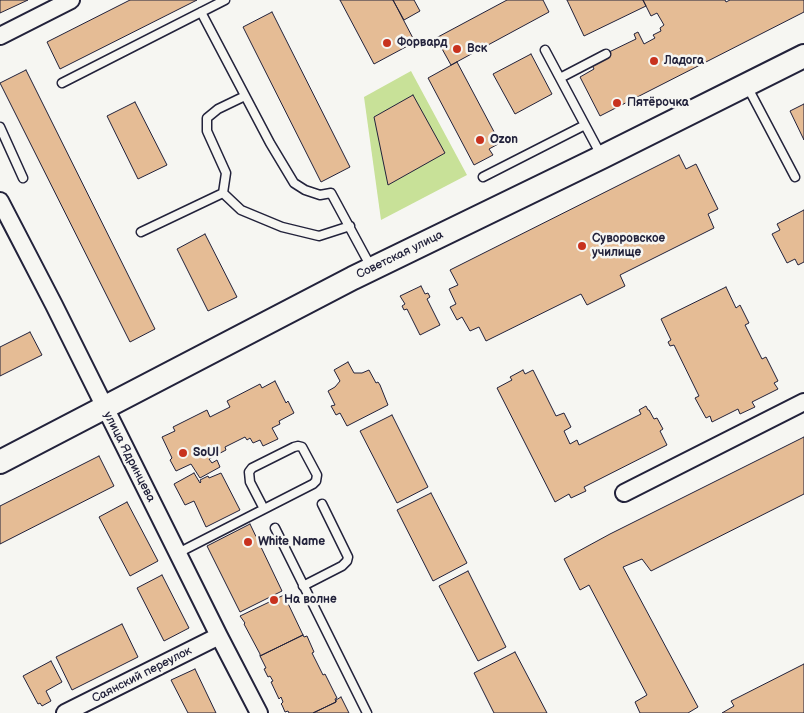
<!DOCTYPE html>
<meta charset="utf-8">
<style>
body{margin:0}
canvas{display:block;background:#f6f6f2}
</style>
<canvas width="804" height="713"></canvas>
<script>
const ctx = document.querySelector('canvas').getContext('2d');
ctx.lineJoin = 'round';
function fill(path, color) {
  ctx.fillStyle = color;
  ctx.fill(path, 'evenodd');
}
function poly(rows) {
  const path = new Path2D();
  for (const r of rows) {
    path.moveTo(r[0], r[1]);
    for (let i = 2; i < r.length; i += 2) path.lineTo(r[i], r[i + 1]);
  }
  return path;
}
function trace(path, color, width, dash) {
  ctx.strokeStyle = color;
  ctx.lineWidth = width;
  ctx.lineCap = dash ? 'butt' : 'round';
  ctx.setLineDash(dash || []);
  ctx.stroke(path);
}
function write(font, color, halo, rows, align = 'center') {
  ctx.font = font + ' "Balsamiq Sans",sans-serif';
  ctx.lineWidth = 5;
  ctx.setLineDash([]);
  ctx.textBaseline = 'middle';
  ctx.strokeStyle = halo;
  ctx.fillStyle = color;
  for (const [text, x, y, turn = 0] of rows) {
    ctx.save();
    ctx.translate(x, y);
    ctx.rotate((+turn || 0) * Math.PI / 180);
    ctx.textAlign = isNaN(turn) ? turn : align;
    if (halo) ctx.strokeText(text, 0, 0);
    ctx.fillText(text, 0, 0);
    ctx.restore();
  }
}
fill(poly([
 [411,71,467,175,381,220,364,97]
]), '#c8e198');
const building = poly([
 [0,0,28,0,0,13,0,0],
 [130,0,197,0,60,69,47,42,130,0],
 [340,0,393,0,415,42,374,64,340,0],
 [393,0,414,0,420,11,404,20,393,0],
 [507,0,543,0,549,12,451,65,436,38,507,0],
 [567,0,643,0,646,6,584,36,567,0],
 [643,0,725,0,726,2,730,0,804,0,804,12,600,116,580,77,594,69,592,65,609,57,607,53,636,39,634,34,638,32,644,44,655,38,653,35,661,31,660,28,664,25,657,13,651,16,643,0],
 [272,12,350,167,321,182,243,27,272,12],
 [531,54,552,94,515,114,493,74,531,54],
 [457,62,500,143,489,149,493,155,474,165,428,78,457,62],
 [26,70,155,329,130,342,0,83,26,70],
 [413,95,445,153,388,185,374,117,413,95],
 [135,102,167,165,138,179,107,116,135,102],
 [804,104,804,140,790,111,804,104],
 [679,155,686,169,696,164,718,209,708,214,714,228,620,275,625,286,587,305,581,294,486,341,479,327,470,331,462,317,457,320,450,307,456,304,449,289,458,285,450,270,679,155],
 [804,210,804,262,798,265,795,259,787,263,772,234,780,230,777,224,804,210],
 [205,234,237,297,208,311,177,249,205,234],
 [421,286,425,294,428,293,430,297,427,299,440,325,420,335,407,309,404,310,402,306,405,304,400,296,421,286],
 [726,287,736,308,740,305,749,323,745,325,762,359,766,357,778,381,774,383,778,389,752,402,755,407,740,414,738,409,712,422,710,416,706,418,695,398,699,396,674,345,670,346,668,342,671,340,661,319,726,287],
 [30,332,42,355,0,376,0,347,30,332],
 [348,362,354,373,362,373,369,370,376,383,378,382,380,385,388,405,347,426,340,413,336,415,331,406,335,405,328,391,335,387,340,381,334,370,348,362],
 [523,370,525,374,533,370,556,416,564,413,571,427,564,431,570,444,577,440,579,445,641,414,639,410,646,406,648,410,649,410,654,419,657,418,663,429,660,431,667,445,584,487,586,491,571,498,569,494,555,502,497,388,512,380,510,377,523,370],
 [275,381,286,403,288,401,294,413,279,421,280,424,272,428,278,439,263,446,260,440,253,443,250,438,247,440,245,437,225,447,226,450,209,459,212,463,217,460,220,467,200,478,191,464,176,471,170,460,172,458,162,437,175,431,173,427,207,410,210,417,230,407,227,401,260,384,262,388,275,381],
 [392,415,428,487,397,503,360,431,392,415],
 [804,437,804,494,651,571,642,559,623,567,698,707,688,713,640,713,635,702,647,695,589,585,580,590,564,559,610,534,804,437],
 [99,456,114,486,0,544,0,506,99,456],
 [194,473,200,483,201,482,200,480,208,476,209,478,221,473,240,510,206,527,194,501,185,505,174,484,194,473],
 [431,493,467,563,433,581,397,510,431,493],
 [127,502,158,561,130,576,99,517,127,502],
 [250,524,282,591,240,612,207,546,250,524],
 [468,571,506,647,478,661,439,586,468,571],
 [162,575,189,628,164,641,137,588,162,575],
 [284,595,303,635,260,656,260,654,244,624,245,623,240,616,284,595],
 [122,624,138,657,72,690,56,657,122,624],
 [303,635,304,637,307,636,314,652,312,653,323,675,325,674,337,698,335,699,336,702,313,713,289,713,288,711,285,712,282,705,281,704,283,702,281,697,279,699,271,682,273,681,270,676,268,677,264,669,266,668,260,656,303,635],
 [515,652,547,713,494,713,474,673,515,652],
 [51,661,62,682,46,691,51,701,42,706,40,703,38,704,23,676,51,661],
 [804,664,804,713,722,713,734,706,731,701,804,664],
 [195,669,216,713,188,713,171,680,195,669],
 [341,697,349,713,313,713,336,702,336,700,341,697]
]);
fill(building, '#e5bc95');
trace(building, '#22223b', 1);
const lane = poly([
 [201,12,270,143,294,183,305,190,320,195,331,193,371,267],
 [545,50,601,155],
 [560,78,606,54],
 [62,83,225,0],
 [747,86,795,177],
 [0,127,23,178],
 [483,177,585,125],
 [223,193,241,210,282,227,319,236,350,226],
 [141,232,223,193,226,173,207,131,207,118,218,109,245,96],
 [275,528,367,713],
 [178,553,313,484,316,481,317,475,302,447,298,446,294,447,252,468,249,472,250,482,264,509],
 [303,586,342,566,347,561,348,557,322,504]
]);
const street = poly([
 [0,36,71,0],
 [0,201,54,305,219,636,259,713],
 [624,493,804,402],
 [65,713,219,636]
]);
const secondary = poly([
 [0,462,353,278,602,157,804,56]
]);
trace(lane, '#22223b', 11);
trace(street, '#22223b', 20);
trace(secondary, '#22223b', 26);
trace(lane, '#f6f6f2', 8);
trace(street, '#f6f6f2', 16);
trace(secondary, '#f6f6f2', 22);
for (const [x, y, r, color] of [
 [387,43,5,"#c8321e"],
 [457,49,5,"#c8321e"],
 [654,61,5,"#c8321e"],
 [617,103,5,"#c8321e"],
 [480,140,5,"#c8321e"],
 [582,246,5,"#c8321e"],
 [183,453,5,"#c8321e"],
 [248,542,5,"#c8321e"],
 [274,600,5,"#c8321e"]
]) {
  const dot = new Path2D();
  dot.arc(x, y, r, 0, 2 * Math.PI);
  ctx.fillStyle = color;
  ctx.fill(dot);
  trace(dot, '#f6f6f2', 2);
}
write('bold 12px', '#22223b', '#f6f6f2', [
 ["Форвард",397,43],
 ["Вск",467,49],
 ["Ладога",664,61],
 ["Пятёрочка",627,103],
 ["Ozon",490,140],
 ["Суворовское",592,239],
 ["училище",592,253],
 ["SoUl",193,453],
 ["White Name",258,542],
 ["На волне",284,600]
], 'left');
write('12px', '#22223b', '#f6f6f2', [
 ["Советская улица",400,255,-26],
 ["улица Ядринцева",129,457,63],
 ["Саянский переулок",142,675,-27]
]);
</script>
